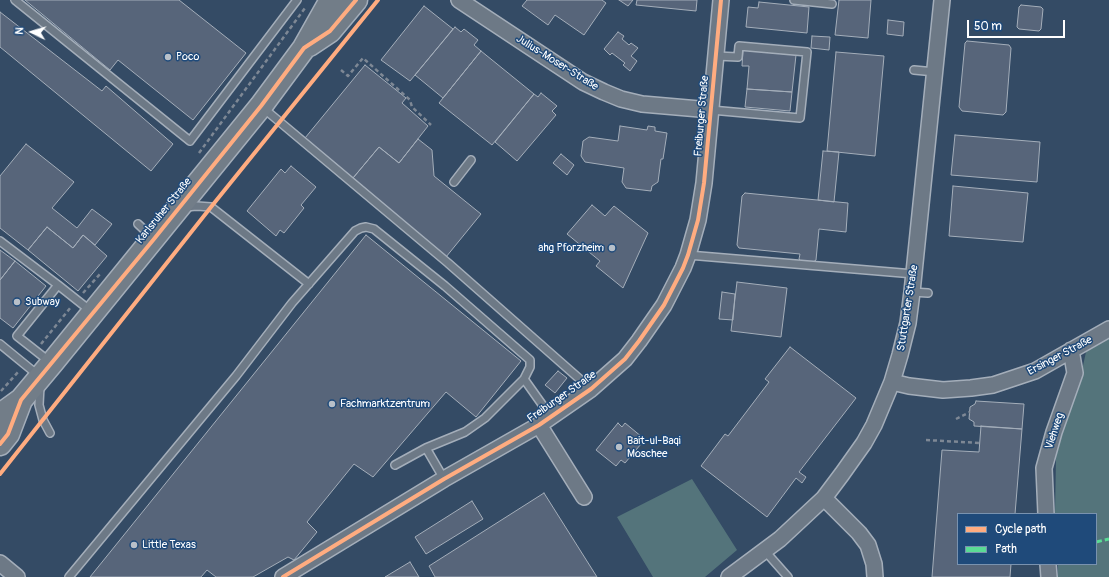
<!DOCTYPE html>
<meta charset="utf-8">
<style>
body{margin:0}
#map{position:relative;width:1109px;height:577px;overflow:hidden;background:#344b65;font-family:Pangolin,sans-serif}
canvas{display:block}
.legend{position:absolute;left:957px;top:513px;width:140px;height:52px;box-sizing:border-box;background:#1f4a7a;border:1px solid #7992af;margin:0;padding:5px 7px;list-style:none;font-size:12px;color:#fff}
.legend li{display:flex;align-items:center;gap:8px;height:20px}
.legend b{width:20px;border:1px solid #7992af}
.north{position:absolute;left:12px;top:12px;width:40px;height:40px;-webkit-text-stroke:3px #1f4a7a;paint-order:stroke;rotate:275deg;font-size:11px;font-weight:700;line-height:16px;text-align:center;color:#fff}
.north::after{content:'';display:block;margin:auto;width:14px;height:18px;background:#fff;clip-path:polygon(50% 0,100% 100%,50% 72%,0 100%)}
.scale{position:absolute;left:967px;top:20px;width:98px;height:18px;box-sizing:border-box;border:2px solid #fff;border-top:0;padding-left:5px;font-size:12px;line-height:14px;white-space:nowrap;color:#fff;-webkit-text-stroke:3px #1f4a7a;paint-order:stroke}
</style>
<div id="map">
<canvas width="1109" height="577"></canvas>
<ul class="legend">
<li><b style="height:5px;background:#ffac80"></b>Cycle path</li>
<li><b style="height:5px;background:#5adb95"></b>Path</li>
</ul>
<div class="north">N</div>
<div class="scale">50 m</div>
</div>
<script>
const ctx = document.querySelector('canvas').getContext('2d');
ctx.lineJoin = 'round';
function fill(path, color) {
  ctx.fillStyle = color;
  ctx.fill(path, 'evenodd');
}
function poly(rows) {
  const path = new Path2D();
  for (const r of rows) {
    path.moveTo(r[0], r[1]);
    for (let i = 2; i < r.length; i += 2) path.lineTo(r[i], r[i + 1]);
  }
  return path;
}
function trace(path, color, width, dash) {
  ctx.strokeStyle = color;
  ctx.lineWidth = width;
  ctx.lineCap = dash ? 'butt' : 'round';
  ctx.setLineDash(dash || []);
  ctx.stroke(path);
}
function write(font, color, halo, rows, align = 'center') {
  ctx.font = font + ' Pangolin,sans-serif';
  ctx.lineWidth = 3;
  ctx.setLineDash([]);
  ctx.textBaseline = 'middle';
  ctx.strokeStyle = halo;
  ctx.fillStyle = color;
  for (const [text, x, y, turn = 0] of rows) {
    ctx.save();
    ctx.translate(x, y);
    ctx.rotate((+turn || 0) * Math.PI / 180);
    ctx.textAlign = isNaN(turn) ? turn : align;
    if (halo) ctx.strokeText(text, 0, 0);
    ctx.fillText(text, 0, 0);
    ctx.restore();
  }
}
fill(poly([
 [1109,337,1109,577,1058,577,1058,564,1096,564,1096,514,1055,514,1056,459,1058,428,1081,375,1086,352,1095,344],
 [692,479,737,550,705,577,653,577,617,517]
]), '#54747b');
const building = poly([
 [25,0,179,0,246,53,193,120,118,60,110,70,25,0],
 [527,0,602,0,606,3,584,35,555,15,548,25,522,6,527,0],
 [619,0,633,0,628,6,619,0],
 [637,0,697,0,696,11,636,5,637,0],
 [839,0,871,0,868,38,835,35,839,0],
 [759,2,809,7,807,33,746,27,748,7,758,8,759,2],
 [1021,5,1041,7,1043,9,1041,29,1039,31,1019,29,1017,27,1019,7,1021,5],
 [424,6,453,29,410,81,381,60,424,6],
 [0,12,102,91,106,86,173,144,151,171,0,47,0,12],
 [888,20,904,22,903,36,887,34,888,20],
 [455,27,461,32,464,29,478,40,474,45,481,51,443,98,415,75,455,27],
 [618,32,624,36,622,39,629,45,631,43,638,48,631,56,637,61,630,71,623,65,625,63,612,53,610,55,604,49,618,32],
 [812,36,830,37,829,50,811,48,812,36],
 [967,41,1009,45,1011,48,1006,112,1003,115,962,111,959,107,965,43,967,41],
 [743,50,796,55,792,92,747,89,749,66,742,66,743,50],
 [481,51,534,94,492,145,439,103,481,51],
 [836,52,884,56,875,156,827,151,836,52],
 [365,65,406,98,402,103,428,126,399,163,379,147,353,178,305,138,365,65],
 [747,89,792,92,790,111,745,107,747,89],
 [541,93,557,106,552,111,556,115,517,161,495,142,534,94,538,97,541,93],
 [620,126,647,130,648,126,655,127,655,131,667,133,663,159,661,159,658,182,652,186,651,191,626,188,622,182,624,168,585,162,581,156,583,141,589,137,618,141,620,126],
 [955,135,1040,142,1037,182,951,175,955,135],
 [418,139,432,150,434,176,481,214,446,257,353,178,379,147,399,163,418,139],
 [26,144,74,182,52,208,77,228,92,209,112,224,95,245,83,235,73,248,47,227,28,250,0,228,0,176,26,144],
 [823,151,839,152,834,202,818,200,823,151],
 [561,154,574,165,567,175,553,163,561,154],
 [291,166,316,187,301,205,304,208,284,233,280,230,276,236,247,211,281,169,285,173,291,166],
 [953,186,1028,193,1023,242,949,236,953,186],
 [745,193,848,203,846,232,819,229,816,260,812,263,802,262,799,259,800,254,739,248,737,245,742,196,745,193],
 [592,205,605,216,614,206,648,233,623,288,596,266,600,261,567,234,592,205],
 [47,227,73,248,83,235,107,256,78,291,28,250,47,227],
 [366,235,521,361,476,417,446,392,373,477,354,464,307,522,317,532,294,560,288,557,253,577,216,577,207,570,201,577,90,577,366,235],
 [0,250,15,261,0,280,0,250],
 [15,261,46,286,13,328,0,318,0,280,15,261],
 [737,282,787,288,781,337,731,331,737,282],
 [722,292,735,294,733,320,719,319,722,292],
 [790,347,856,398,799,472,806,477,802,483,796,478,767,517,701,466,725,434,728,436,769,382,765,379,790,347],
 [558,371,567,378,555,393,545,385,558,371],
 [976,401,1024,404,1022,429,974,426,974,422,969,419,970,407,975,404,976,401],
 [618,423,622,427,625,423,642,437,638,441,641,444,625,463,621,460,616,466,596,450,618,423],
 [981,426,1022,429,1015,514,958,514,958,564,1011,564,1010,577,932,577,942,450,979,452,981,426],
 [544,493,597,577,435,577,429,566,544,493],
 [472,501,483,519,426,554,415,537,472,501],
 [410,562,419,577,385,577,410,562]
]);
fill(building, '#57657a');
trace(building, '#a4aeba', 1);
const service = poly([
 [15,0,190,141,297,0],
 [794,0,832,4],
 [914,70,935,72],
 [262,107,448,263,591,389],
 [711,110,800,118,807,52,739,46,738,57,716,56],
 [454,182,471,160],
 [185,207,197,206,211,207,309,284],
 [138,224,152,237],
 [0,241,58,285,17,336,50,362],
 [688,255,914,274],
 [58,285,92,312],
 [912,292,928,293],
 [0,344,39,376],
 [524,379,551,417],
 [40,386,39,405,43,420,50,433],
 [395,465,426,448],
 [765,551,788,577],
 [69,577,236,376,292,303,355,231,361,228,366,227,374,229,445,286,530,360,530,367,524,379,485,418,465,432,426,448,444,479]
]);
const minor = poly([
 [459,0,583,82,604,92,621,99,642,104,711,110],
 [892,382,909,386,943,390,971,388,993,385,1035,371,1109,329],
 [539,425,584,497],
 [824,498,859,533,868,545,874,564,875,577],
 [1046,514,1044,468,1054,432,1075,373,1071,350],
 [0,563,17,577],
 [1048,564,1049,577],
 [283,577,444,479,539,425,591,389,625,359,639,341,664,305,683,268,688,255,698,220,704,183,721,0],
 [729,577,780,539,824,498,842,474,864,443,874,425,892,382,900,355,908,323,912,292,942,0]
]);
const primary = poly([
 [309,45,330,31,356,0],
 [0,415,21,400,52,363,261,106,304,48,331,0],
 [0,444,8,434,21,400]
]);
trace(service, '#a4aeba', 10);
trace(minor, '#a4aeba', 18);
trace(primary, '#a4aeba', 25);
trace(poly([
 [341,70,348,76,363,58,410,100,412,107,431,125],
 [199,153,305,8],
 [83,293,100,274],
 [41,344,71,307],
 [1,391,19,371],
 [956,419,970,412],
 [926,440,980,443]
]), '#7e8895', 2.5, [4, 3]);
trace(service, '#6d7986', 7);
trace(minor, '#6d7986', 15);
trace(primary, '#727d88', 22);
trace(poly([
 [1096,542,1109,539]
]), '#5adb95', 3, [6, 3]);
trace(poly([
 [0,444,8,434,21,400,154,239,261,106,304,48,330,31,356,0],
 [0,474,211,207,378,0],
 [283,577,444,479,539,425,591,389,625,359,639,341,664,305,683,268,688,255,698,220,704,183,721,0]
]), '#ffac80', 4);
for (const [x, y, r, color] of [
 [168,57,4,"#b8c0c9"],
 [612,248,4,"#b8c0c9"],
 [17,302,4,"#b8c0c9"],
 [332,404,4,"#b8c0c9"],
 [619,447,4,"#b8c0c9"],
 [134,545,4,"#b8c0c9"]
]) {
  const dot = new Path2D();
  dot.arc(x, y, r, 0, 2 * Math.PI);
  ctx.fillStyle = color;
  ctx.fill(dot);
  trace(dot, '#1f4a7a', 1.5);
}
write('11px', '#fff', '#1f4a7a', [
 ["Poco",176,57],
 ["ahg Pforzheim",604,248,"right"],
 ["Subway",25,302],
 ["Fachmarktzentrum",340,404],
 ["Bait-ul-Baqi",627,441],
 ["Moschee",627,454],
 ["Little Texas",142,545]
], 'left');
write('11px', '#fff', '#1f4a7a', [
 ["Julius-Moser-Straße",557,63,32],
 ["Freiburger Straße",702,116,-85],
 ["Karlsruher Straße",164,211,-51],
 ["Stuttgarter Straße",908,308,-81],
 ["Ersinger Straße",1060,356,-28],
 ["Freiburger Straße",562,397,-35],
 ["Viehweg",1055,431,-72]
]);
</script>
